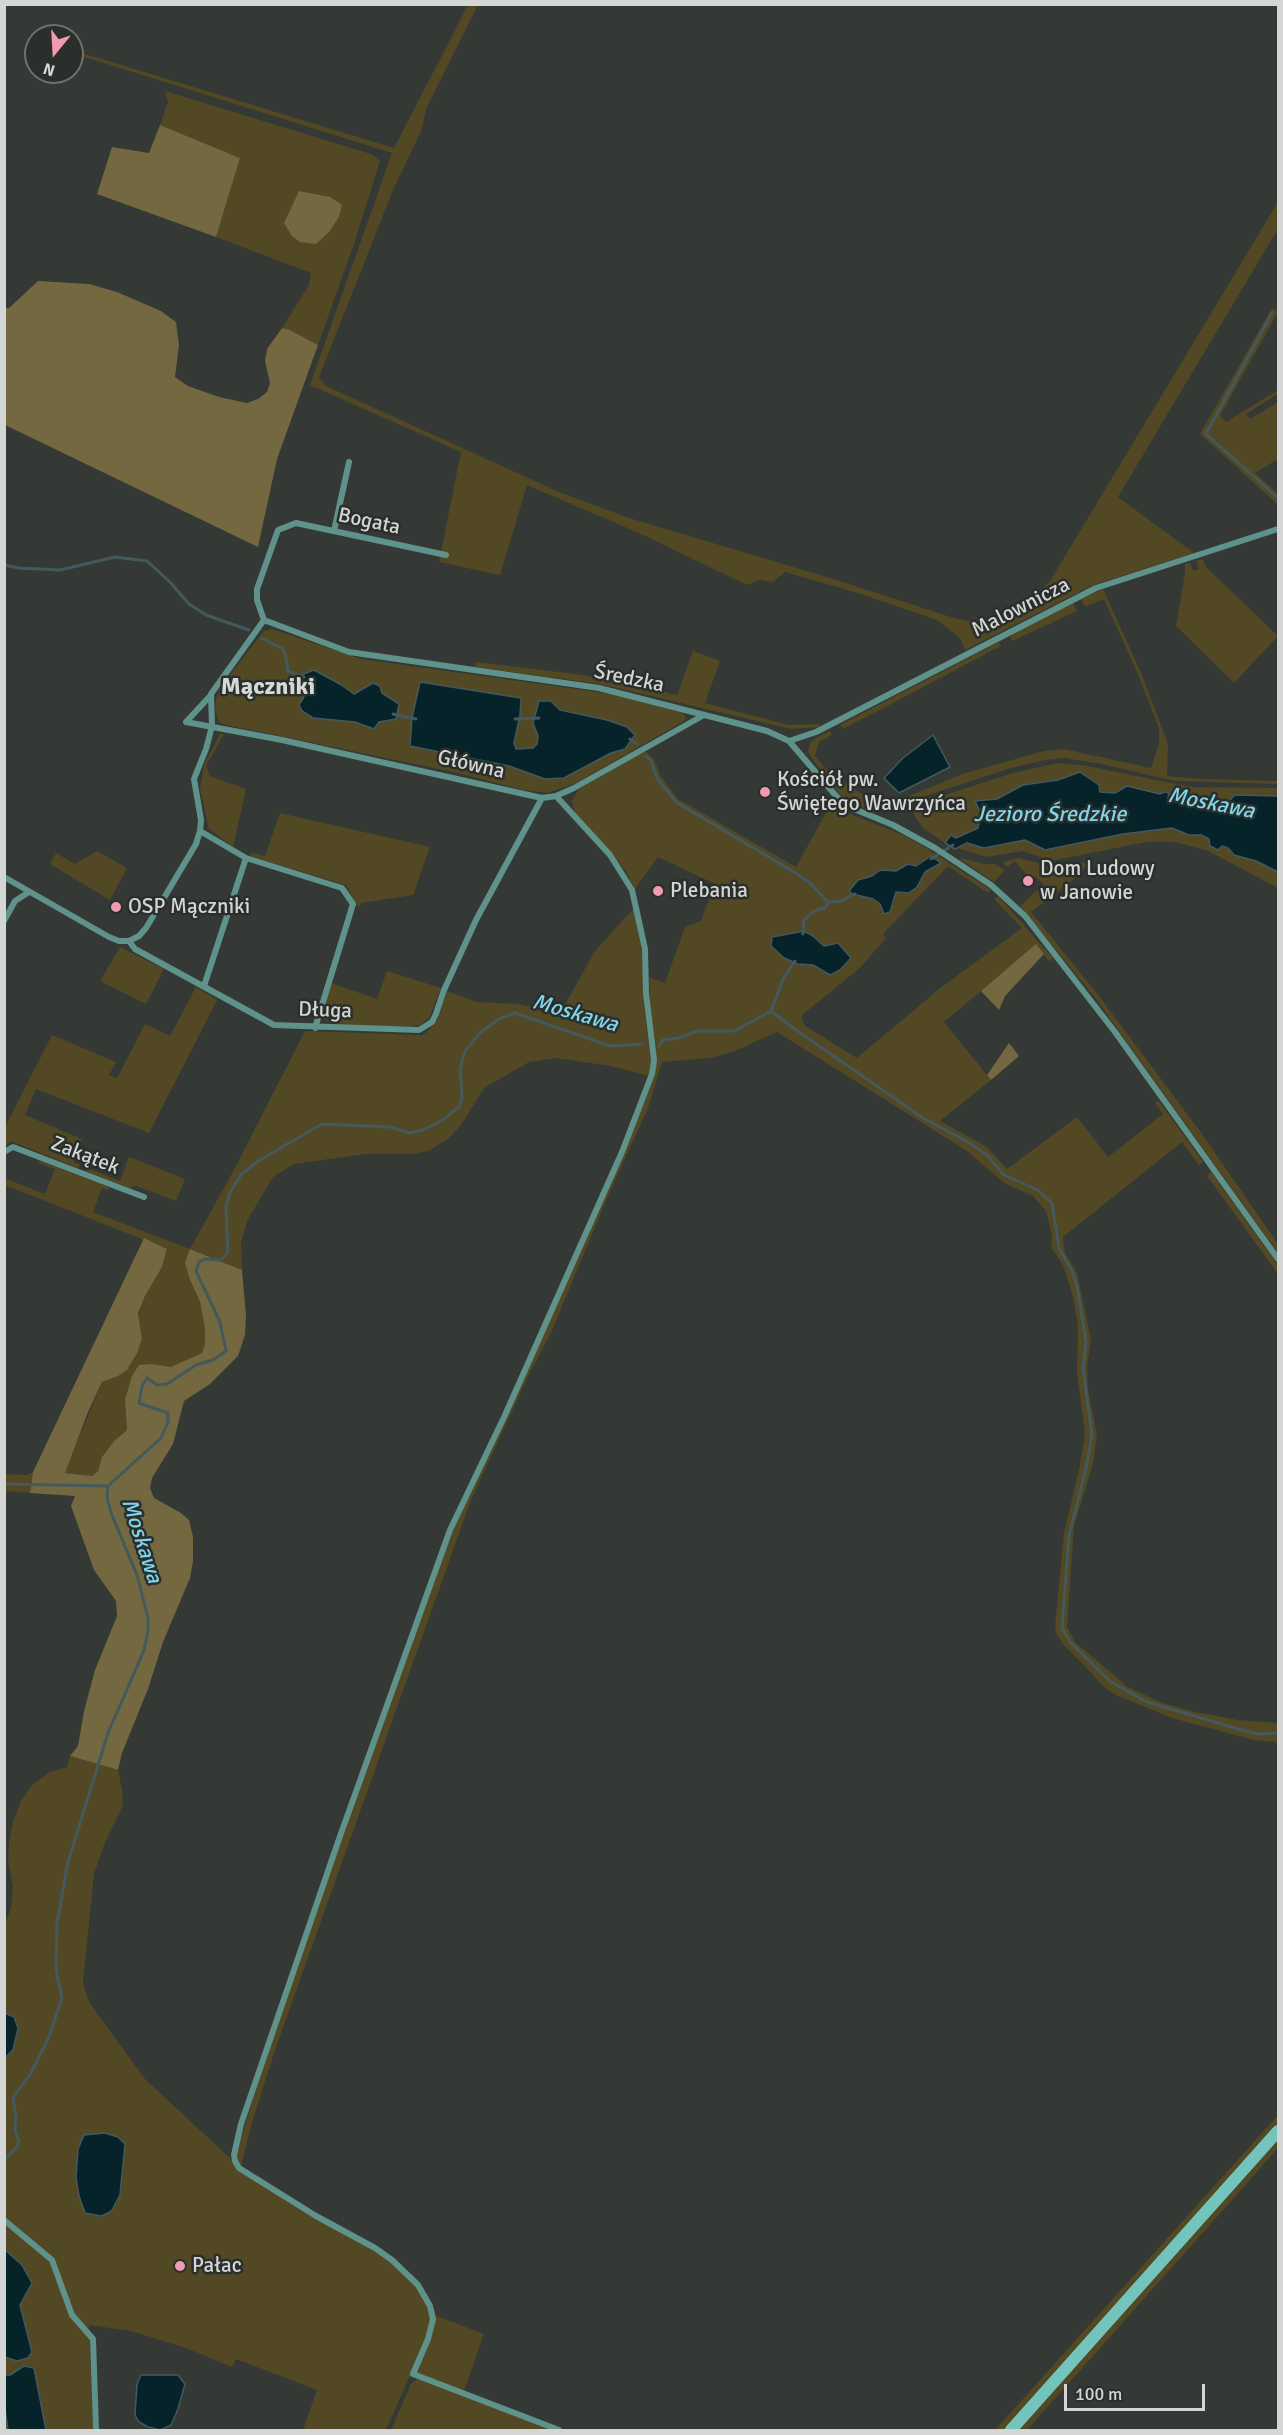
<!DOCTYPE html>
<meta charset="utf-8">
<style>
body{margin:0}
#map{position:relative;width:1283px;height:2435px;overflow:hidden;background:#343936;font-family:Signika,sans-serif}
canvas{display:block}
.frame{position:absolute;inset:0;border:6px solid #d3d6d4;pointer-events:none}
.north{position:absolute;left:24px;top:24px;width:60px;height:60px;box-sizing:border-box;background:#2a2f2c;border:2px solid #6e726f;border-radius:50%;rotate:198deg;font-size:16px;font-weight:700;line-height:24px;text-align:center;color:#d3d6d4}
.north::after{content:'';display:block;margin:auto;width:21px;height:27px;background:#f19ab3;clip-path:polygon(50% 0,100% 100%,50% 72%,0 100%)}
.scale{position:absolute;left:1064px;top:2384px;width:141px;height:27px;box-sizing:border-box;border:3px solid #d3d6d4;border-top:0;padding-left:8px;font-size:18px;line-height:21px;white-space:nowrap;color:#d3d6d4;-webkit-text-stroke:4px #2a2f2c;paint-order:stroke}
</style>
<div id="map">
<canvas width="1283" height="2435"></canvas>
<div class="frame"></div>
<div class="north">N</div>
<div class="scale">100 m</div>
</div>
<script>
const ctx = document.querySelector('canvas').getContext('2d');
ctx.lineJoin = 'round';
function fill(path, color) {
  ctx.fillStyle = color;
  ctx.fill(path, 'evenodd');
}
function poly(rows) {
  const path = new Path2D();
  for (const r of rows) {
    path.moveTo(r[0], r[1]);
    for (let i = 2; i < r.length; i += 2) path.lineTo(r[i], r[i + 1]);
  }
  return path;
}
function trace(path, color, width, dash) {
  ctx.strokeStyle = color;
  ctx.lineWidth = width;
  ctx.lineCap = dash ? 'butt' : 'round';
  ctx.setLineDash(dash || []);
  ctx.stroke(path);
}
function write(font, color, halo, rows, align = 'center') {
  ctx.font = font + ' Signika,sans-serif';
  ctx.lineWidth = 5;
  ctx.setLineDash([]);
  ctx.textBaseline = 'middle';
  ctx.strokeStyle = halo;
  ctx.fillStyle = color;
  for (const [text, x, y, turn = 0] of rows) {
    ctx.save();
    ctx.translate(x, y);
    ctx.rotate((+turn || 0) * Math.PI / 180);
    ctx.textAlign = isNaN(turn) ? turn : align;
    if (halo) ctx.strokeText(text, 0, 0);
    ctx.fillText(text, 0, 0);
    ctx.restore();
  }
}
fill(poly([
 [468,5,478,5,426,109,422,129,393,190,319,377,326,386,559,492,629,518,827,577,951,617,967,621,998,617,1023,604,1038,594,1050,581,1278,202,1278,229,1118,497,1194,553,1093,585,965,650,960,638,937,620,858,593,785,572,773,582,760,580,747,585,639,533,527,485,500,575,439,562,461,452,310,385,392,153,72,53,72,50,394,148],
 [165,91,371,154,380,161,354,244,318,345,290,330,282,328,309,285,311,273,216,237,240,158,160,125,168,102],
 [1272,308,1278,312,1220,416,1226,422,1278,390,1278,394,1246,414,1250,419,1278,402,1278,459,1255,473,1278,494,1278,505,1200,434],
 [1203,559,1206,567,1278,636,1234,683,1176,626,1185,573,1185,564,1190,563,1193,571,1199,569,1196,561],
 [1103,589,1141,673,1168,744,1167,776,1200,779,1278,781,1278,784,1174,781,1102,764,1064,758,1045,760,1011,768,873,813,841,796,811,757,808,750,810,744,814,739,830,731,832,735,819,742,815,756,830,774,883,807,962,774,1044,751,1064,749,1151,768,1159,744,1159,728,1138,674,1104,599,1085,607,1081,599],
 [1073,602,1077,611,1012,641,1010,636],
 [272,629,361,659,612,694,683,713,686,717,684,721,576,783,548,793,523,790,458,773,222,724,219,722,215,709,216,700,220,688,264,631],
 [999,642,1001,646,914,692,843,729,840,725],
 [693,651,720,661,705,703,789,725,819,724,819,727,791,729,600,684,475,667,476,662,575,674,618,681,677,695],
 [220,734,224,734,206,766,210,776,246,789,233,847,209,829,200,789,204,765],
 [645,751,654,759,660,775,678,799,796,867,833,800,853,815,903,835,923,846,991,890,988,893,948,866,883,934,886,938,860,968,802,1015,802,1020,805,1026,857,1058,939,989,1022,928,994,899,999,897,1053,958,1050,962,1036,945,944,1022,991,1080,940,1121,987,1147,1007,1169,1077,1117,1108,1157,1163,1114,1155,1103,1159,1101,1203,1162,1199,1165,1182,1142,1063,1237,1065,1253,1077,1273,1091,1340,1087,1366,1088,1390,1097,1435,1093,1464,1074,1526,1067,1627,1075,1642,1128,1687,1160,1702,1195,1712,1238,1720,1278,1723,1278,1742,1254,1740,1172,1718,1116,1695,1104,1687,1082,1663,1064,1645,1056,1633,1055,1627,1064,1533,1079,1470,1085,1434,1077,1372,1078,1326,1073,1297,1064,1267,1051,1247,1052,1235,1046,1211,1033,1196,1004,1183,967,1151,777,1032,735,1051,710,1058,662,1062,648,1108,608,1196,550,1335,531,1370,471,1500,275,2050,251,2126,241,2166,236,2155,257,2086,353,1805,435,1576,464,1504,626,1146,651,1086,654,1074,649,977,665,983,685,927,701,921,715,884,658,857,635,889,626,872,615,857,575,813,572,801,579,789],
 [931,856,939,865,925,872,917,887,902,893,896,892,894,904,884,914,880,904,873,899,853,894,858,880,873,876,880,870,896,871,908,864,915,866],
 [804,931,813,936,824,946,844,950,851,958,840,970,822,972,772,937],
 [1058,763,1087,766,1191,787,1278,788,1278,796,1235,795,1223,807,1207,809,1198,802,1168,798,1160,794,1127,787,1115,793,1100,792,1099,785,1080,772,1058,780,1023,785,997,799,976,801,982,813,978,828,956,838,948,838,945,843,923,828,914,815,914,805,1013,773],
 [280,813,430,847,413,895,361,903,360,907,357,906,346,885,250,856,252,853,265,856],
 [1172,828,1189,835,1201,835,1229,848,1234,855,1256,861,1278,872,1278,888,1206,850,1175,842,1146,842,1056,860,1047,860,1023,851,986,857,957,848,967,843,984,848,1025,840,1045,850,1123,834],
 [97,851,127,868,110,900,50,864,56,853,75,864],
 [961,858,984,864,995,864,1005,870,994,882,961,860],
 [1019,858,1058,868,1091,861,1073,880,1031,912,1099,996,1202,1134,1278,1244,1278,1253,1096,999,1020,906,1044,884,1034,876,1030,879,1015,861,1007,867,1003,864,1006,861],
 [634,908,642,951,645,1014,651,1061,649,1076,611,1066,556,1058,529,1062,484,1088,461,1125,448,1139,428,1151,415,1154,365,1154,294,1164,273,1177,247,1221,241,1243,242,1270,191,1249,190,1280,200,1302,205,1328,205,1344,202,1353,171,1368,151,1364,125,1400,127,1430,114,1441,102,1457,98,1471,92,1476,64,1473,102,1382,118,1376,145,1296,162,1267,167,1249,5,1185,4,1178,45,1194,55,1169,38,1163,40,1161,109,1187,108,1190,102,1188,93,1212,190,1249,235,1168,305,1031,422,1035,427,1032,438,1019,447,991,477,1002,518,1004,553,1011,561,1009,566,1003,595,951],
 [120,947,164,969,146,1004,100,981],
 [387,971,441,988,429,1018,420,1025,411,1026,335,1026,324,1019,323,1013,331,983,377,999],
 [196,987,217,1000,149,1133,36,1089,25,1115,82,1139,73,1162,80,1165,78,1168,11,1141,5,1146,5,1127,52,1035,116,1062,109,1075,117,1078,145,1024,170,1036],
 [129,1157,185,1179,176,1201,136,1186,129,1188,85,1171,87,1168,120,1181],
 [1211,1172,1278,1265,1278,1274,1207,1176],
 [33,1472,30,1493,5,1491,5,1474,27,1475],
 [70,1756,118,1770,122,1790,123,1805,104,1845,94,1874,83,1982,89,2002,145,2079,230,2158,238,2169,390,2261,416,2286,427,2306,431,2318,430,2330,386,2430,303,2430,317,2390,236,2359,232,2367,186,2348,131,2331,89,2325,93,2430,5,2430,4,1927,11,1908,13,1887,8,1859,9,1843,13,1822,21,1801,32,1785,50,1772,67,1767],
 [1278,2115,1278,2123,1005,2430,995,2430],
 [1278,2137,1278,2148,1233,2199,1027,2430,1018,2430],
 [434,2315,484,2334,464,2391,416,2372,430,2340,434,2328],
 [418,2378,552,2430,391,2430,411,2384]
]), '#524823');
fill(poly([
 [160,125,240,158,216,237,97,194,112,147,149,153],
 [299,191,330,197,342,205,339,217,329,232,316,244,300,242,292,236,284,223],
 [38,281,89,284,117,292,161,311,176,322,179,345,175,377,188,386,219,397,247,403,258,399,267,392,270,383,265,361,267,349,282,328,290,330,318,345,277,459,258,547,5,425,5,308,9,308],
 [1036,944,1044,954,1005,996,999,1010,981,991],
 [1009,1043,1019,1056,991,1080,987,1075],
 [144,1238,167,1249,162,1267,145,1296,138,1314,142,1339,137,1353,127,1370,118,1376,102,1382,88,1412,65,1473,92,1476,98,1471,102,1457,114,1441,127,1430,125,1400,132,1376,139,1365,151,1364,171,1367,202,1353,205,1344,205,1328,200,1302,190,1280,185,1263,190,1249,242,1270,246,1316,245,1335,238,1356,210,1384,184,1401,173,1444,152,1478,150,1488,154,1498,181,1513,189,1520,193,1537,193,1561,190,1578,163,1642,148,1689,122,1753,118,1770,70,1756,78,1746,84,1711,95,1670,117,1616,116,1601,94,1570,71,1506,75,1496,30,1493,33,1472]
]), '#73683f');
const water = poly([
 [314,670,340,684,354,694,373,683,380,686,382,693,399,704,396,719,379,722,374,729,355,722,313,718,302,711,299,705,304,697,301,675,314,670],
 [420,682,521,698,520,715,514,743,516,749,533,748,537,744,538,736,533,723,539,701,551,701,560,710,607,720,627,727,635,735,625,749,611,753,564,778,545,779,509,766,410,746,412,718,420,682],
 [933,735,950,767,899,793,884,778,903,758,933,735],
 [1080,772,1099,785,1100,792,1115,793,1127,786,1160,794,1164,792,1169,793,1168,798,1198,802,1207,809,1223,807,1235,795,1278,796,1278,872,1256,861,1234,855,1228,848,1222,846,1218,850,1210,846,1209,839,1201,835,1189,835,1172,828,1123,834,1045,850,1025,840,984,848,967,843,955,849,945,843,951,835,956,838,978,828,981,813,975,801,997,799,1023,785,1058,780,1080,772],
 [931,856,941,863,925,872,917,887,909,893,896,892,890,912,884,914,880,904,873,899,853,894,849,891,858,880,872,876,880,870,896,871,908,864,916,866,931,856],
 [804,931,813,936,824,946,838,943,851,958,840,970,830,975,813,965,798,964,784,958,771,946,772,937,804,931],
 [5,2013,14,2017,18,2028,13,2050,5,2058,5,2013],
 [105,2133,118,2137,125,2144,120,2195,112,2210,108,2213,101,2216,85,2213,79,2196,76,2177,78,2149,84,2135,105,2133],
 [4,2249,22,2265,32,2283,20,2305,32,2352,28,2358,17,2361,5,2357,4,2249],
 [24,2366,34,2368,46,2430,8,2430,5,2409,5,2375,10,2375,24,2366],
 [141,2375,178,2375,185,2384,178,2409,171,2425,165,2428,160,2430,148,2427,139,2422,135,2415,137,2384,141,2375]
]);
fill(water, '#07232a');
trace(water, '#44595d', 1.5);
trace(poly([
 [1272,313,1206,434,1278,498],
 [4,565,19,568,60,570,115,557,147,561,170,582,189,604,206,615,249,630],
 [261,638,282,648,286,657,288,671,304,677],
 [393,714,416,719],
 [515,719,539,718],
 [630,739,637,744],
 [646,756,651,761,657,778,676,802,794,872,810,883,828,902],
 [931,859,953,845],
 [803,934,804,920,814,911,826,907,828,902,841,901,855,894],
 [771,1011,796,1030,923,1118,970,1143,987,1155,1004,1175,1038,1190,1052,1203,1059,1248,1072,1271,1077,1286,1086,1342,1083,1368,1092,1435,1085,1473,1069,1535,1062,1628,1070,1642,1111,1682,1147,1702,1238,1729,1258,1734,1278,1733],
 [659,1046,663,1040,679,1038,697,1031,734,1031,771,1011,783,979,795,961],
 [4,1484,108,1486],
 [4,2160,16,2148,19,2141,15,2131,16,2117,13,2097,30,2075,48,2039,62,1998,56,1970,57,1923,68,1862,108,1733,144,1650,148,1631,148,1618,137,1575,111,1513,107,1497,108,1486,161,1438,168,1422,168,1413,139,1403,142,1386,147,1378,157,1385,167,1384,196,1365,213,1360,226,1351,220,1322,196,1271,199,1262,205,1259,221,1260,228,1252,226,1208,230,1192,241,1175,258,1161,322,1124,390,1127,410,1133,423,1130,443,1120,460,1106,462,1096,460,1069,465,1051,480,1033,499,1019,515,1013,610,1046,642,1044]
]), '#44595d', 3);
trace(poly([
 [334,531,349,462],
 [264,620,349,652,599,688,767,731,789,741,836,796,847,806,893,825,935,848,991,885,1025,916,1115,1032,1278,1259],
 [186,722,282,740,542,798,556,796,574,788,704,715],
 [186,722,211,695],
 [789,741,816,732,1096,588,1278,529],
 [556,796,610,855,632,890,645,949,646,993,654,1060,652,1074,622,1152,505,1415,450,1530,339,1839,241,2124,234,2155,235,2161,239,2168,316,2216,375,2248,392,2260,418,2285,430,2306,433,2319,428,2339,413,2374,559,2430],
 [200,831,246,858,342,888,353,904,315,1028],
 [4,877,109,937,119,941,129,941,139,936,146,928,196,844,200,831,201,820,194,779,206,749,212,726,211,694,264,620,257,600,257,589,278,530,296,523,446,555],
 [4,921,15,901,29,892],
 [129,941,135,949,274,1025,419,1030,432,1022,436,1014,444,990,476,920,542,798],
 [204,986,246,858],
 [4,1152,13,1147,144,1197],
 [4,2220,52,2260,72,2315,93,2339,96,2430]
]), '#60928c', 6);
trace(poly([
 [1011,2430,1278,2131]
]), '#73c4bc', 12);
for (const [x, y, r, color] of [
 [765,792,6,"#f19ab3"],
 [1028,881,6,"#f19ab3"],
 [658,891,6,"#f19ab3"],
 [116,907,6,"#f19ab3"],
 [180,2266,6,"#f19ab3"]
]) {
  const dot = new Path2D();
  dot.arc(x, y, r, 0, 2 * Math.PI);
  ctx.fillStyle = color;
  ctx.fill(dot);
  trace(dot, '#2a2f2c', 2);
}
write('21px', '#d3d6d4', '#2a2f2c', [
 ["Bogata",369,522,12],
 ["Malownicza",1021,608,-27],
 ["Średzka",629,679,12],
 ["Główna",471,765,13],
 ["Długa",325,1011,2],
 ["Zakątek",85,1156,21]
]);
write('21px', '#d3d6d4', '#2a2f2c', [
 ["Kościół pw.",777,780],
 ["Świętego Wawrzyńca",777,804],
 ["Dom Ludowy",1040,869],
 ["w Janowie",1040,893],
 ["Plebania",670,891],
 ["OSP Mączniki",128,907],
 ["Pałac",192,2266]
], 'left');
write('italic 22px', '#80d5ed', '#2a2f2c', [
 ["Moskawa",1211,804,11],
 ["Jezioro Średzkie",1050,815],
 ["Moskawa",575,1014,16],
 ["Moskawa",141,1541,72]
]);
write('bold 24px', '#d4dad6', '#2a2f2c', [
 ["Mączniki",268,688]
]);
</script>
